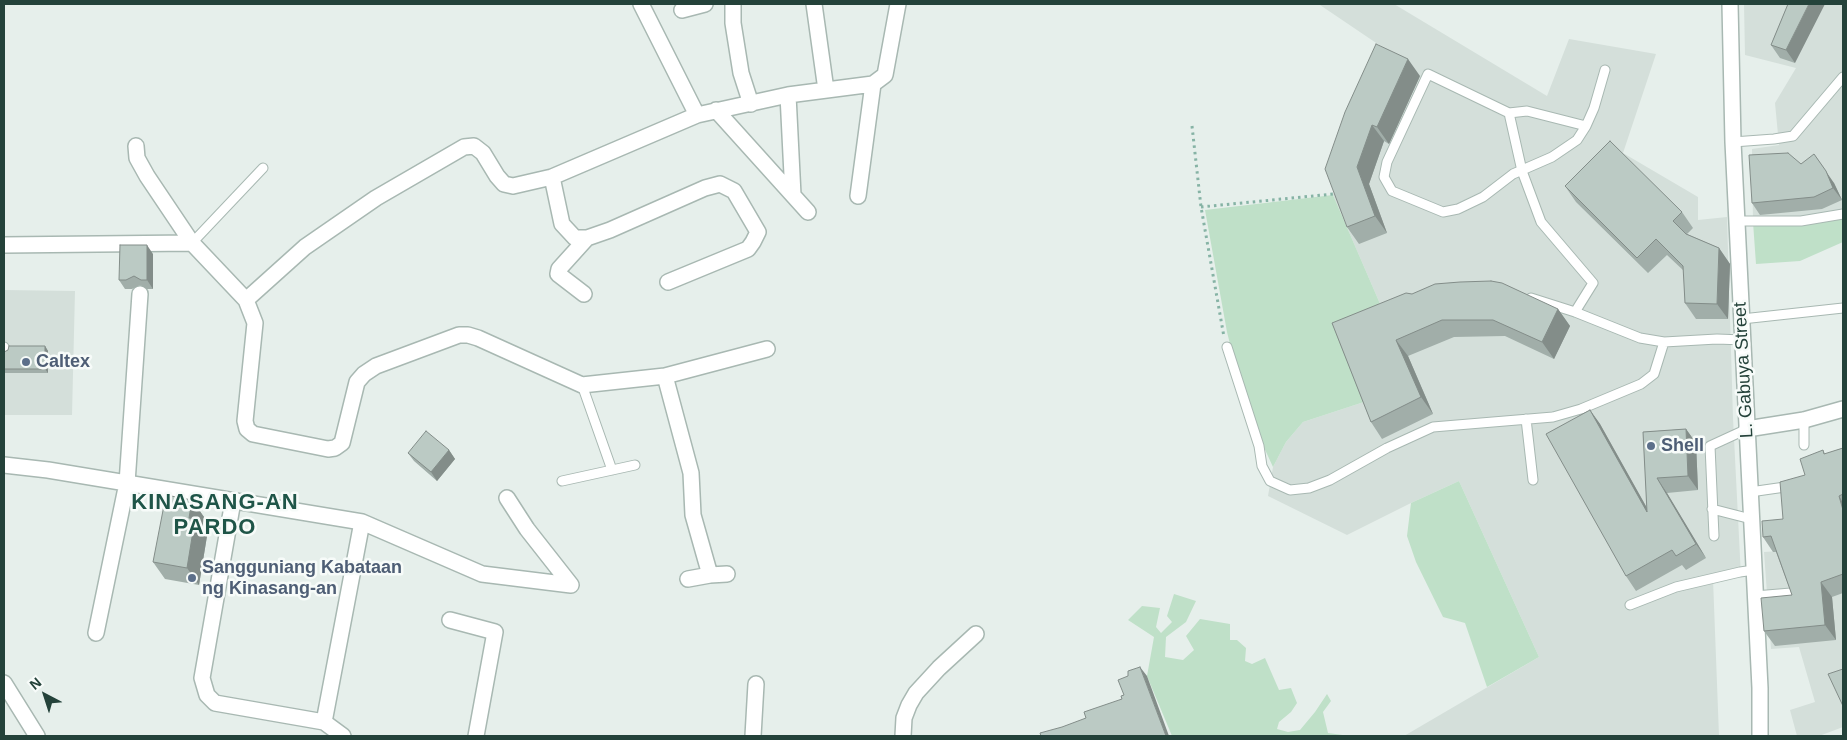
<!DOCTYPE html>
<style>
body{margin:0}
#map{position:relative;width:1847px;height:740px;overflow:hidden;background:#e6efeb;font-family:Helvetica,sans-serif}
canvas{display:block}
.frame{position:absolute;inset:0;border:5px solid #24423a;pointer-events:none}
.north{position:absolute;left:20px;top:670px;width:50px;height:50px;-webkit-text-stroke:4px #f7fbf9;paint-order:stroke;rotate:320deg;font-size:14px;font-weight:700;line-height:20px;text-align:center;color:#24423a}
.north::after{content:'';display:block;margin:auto;width:18px;height:22px;background:#24423a;clip-path:polygon(50% 0,100% 100%,50% 72%,0 100%)}
</style>
<div id="map">
<canvas width="1847" height="740"></canvas>
<div class="frame"></div>
<div class="north">N</div>
</div>
<script>
const ctx = document.querySelector('canvas').getContext('2d');
ctx.lineJoin = 'round';
function fill(path, color) {
  ctx.fillStyle = color;
  ctx.fill(path, 'evenodd');
}
function poly(rows) {
  const path = new Path2D();
  for (const r of rows) {
    path.moveTo(r[0], r[1]);
    for (let i = 2; i < r.length; i += 2) path.lineTo(r[i], r[i + 1]);
  }
  return path;
}
function trace(path, color, width, dash) {
  ctx.strokeStyle = color;
  ctx.lineWidth = width;
  ctx.lineCap = dash ? 'butt' : 'round';
  ctx.setLineDash(dash || []);
  ctx.stroke(path);
}
function write(font, color, halo, rows, align = 'center') {
  ctx.font = font + ' Helvetica,sans-serif';
  ctx.lineWidth = 5;
  ctx.setLineDash([]);
  ctx.textBaseline = 'middle';
  ctx.strokeStyle = halo;
  ctx.fillStyle = color;
  for (const [text, x, y, turn = 0] of rows) {
    ctx.save();
    ctx.translate(x, y);
    ctx.rotate((+turn || 0) * Math.PI / 180);
    ctx.textAlign = isNaN(turn) ? turn : align;
    if (halo) ctx.strokeText(text, 0, 0);
    ctx.fillText(text, 0, 0);
    ctx.restore();
  }
}
fill(poly([
 [1320,4,1394,4,1547,96,1569,39,1656,54,1623,153,1698,197,1698,220,1727,217,1733,418,1741,577,1713,579,1719,736,1404,736,1539,657,1459,481,1411,503,1347,535,1268,496,1273,467,1286,442,1303,422,1367,401,1384,313,1333,195,1353,131,1391,53,1320,5],
 [1744,4,1843,4,1843,210,1828,214,1753,222,1752,149,1779,145,1775,103,1796,68,1745,55],
 [4,290,75,291,72,415,4,415],
 [1843,494,1843,727,1819,736,1797,736,1790,710,1815,702,1799,647,1771,649,1764,552,1795,550]
]), '#d4dfda');
fill(poly([
 [1333,195,1384,313,1367,401,1303,422,1286,442,1273,467,1262,443,1236,368,1227,332,1205,210],
 [1843,210,1843,242,1800,261,1756,264,1753,222,1828,214],
 [1459,481,1539,657,1487,687,1465,623,1443,617,1416,562,1407,536,1411,503],
 [1174,594,1196,601,1186,622,1166,637,1165,657,1183,660,1194,650,1186,636,1200,619,1230,624,1230,640,1237,640,1246,648,1245,661,1252,664,1265,658,1279,690,1291,688,1297,703,1291,712,1279,722,1277,729,1288,732,1300,730,1315,712,1327,694,1331,701,1323,712,1328,733,1350,736,1172,736,1147,676,1154,637,1128,620,1142,606,1160,608,1156,627,1161,633,1172,622,1167,616]
]), '#bfe0c8');
const service = poly([
 [1509,113,1522,171,1541,222,1593,283,1575,312],
 [1586,126,1527,111,1509,113,1428,74,1387,162,1384,177,1392,191,1443,212,1458,209,1483,197,1513,174,1552,157,1577,140,1586,126,1594,108,1605,70],
 [1733,142,1774,139,1793,136,1843,77],
 [1737,221,1801,221,1843,214],
 [192,243,263,168],
 [1531,298,1575,312,1640,338,1664,342,1717,339,1743,340],
 [1742,319,1843,308],
 [4,347,6,351],
 [1227,347,1259,446,1262,466,1270,481,1290,490,1309,488,1330,480,1387,448,1433,427,1553,417,1581,409,1641,384,1654,374,1664,342],
 [582,385,612,470],
 [1526,419,1533,480],
 [1804,420,1804,445],
 [562,481,635,465],
 [1750,492,1792,486],
 [1712,509,1751,519],
 [1714,536,1710,446,1747,429],
 [1755,596,1791,593],
 [1630,605,1676,587,1740,572,1754,570]
]);
const minor = poly([
 [641,4,697,115],
 [733,4,733,23,741,73,751,104],
 [814,4,826,90],
 [682,10,705,4],
 [788,95,793,195],
 [716,110,808,212],
 [136,146,137,158,147,176,192,243],
 [552,177,562,224,575,238,587,238,610,230,705,188,720,184,734,191,758,232,753,242,748,249,668,282],
 [858,196,873,84],
 [4,245,192,243,246,300,255,323,245,421,247,429,253,434,328,449,335,448,342,443,357,382,364,374,376,366,459,335,468,335,478,338,582,385,665,376,767,349],
 [584,294,558,274,559,269,587,238],
 [246,300,305,247,376,198,464,147,474,146,483,153,497,176,504,184,513,186,552,177,697,115,788,95,873,84,885,75,898,4],
 [665,376,691,473,693,515,710,575],
 [1747,429,1804,420,1843,409],
 [4,465,48,470,362,522,482,574,571,585],
 [507,498,527,529,571,585],
 [233,501,202,678,207,695,215,703,324,722,343,736],
 [688,579,710,575,727,574],
 [450,620,495,632,476,736],
 [96,633,127,483,140,294],
 [324,722,362,522],
 [753,736,756,684],
 [903,736,904,718,909,705,916,693,939,668,976,634]
]);
const tertiary = poly([
 [1730,4,1733,142,1760,688,1760,736],
 [4,683,37,736]
]);
trace(service, '#a8b8b2', 11);
trace(minor, '#a8b8b2', 18);
trace(tertiary, '#a8b8b2', 18);
trace(poly([
 [1192,126,1201,207,1224,337],
 [1201,207,1333,194]
]), '#86b3a5', 3, [2.5, 4]);
trace(service, '#fff', 9);
trace(minor, '#fff', 15);
trace(tertiary, '#fff', 15);
fill(poly([
 [1788,4,1795,63,1780,58,1771,45],
 [1420,76,1389,144,1384,141,1369,184,1387,233,1359,244,1347,227,1345,112],
 [1801,164,1834,183,1842,200,1822,209,1760,215,1752,203],
 [1565,186,1682,212,1693,228,1687,234,1719,248,1730,264,1728,319,1696,319,1685,303,1684,271,1667,255,1648,273,1576,202],
 [153,254,153,289,147,289,140,285,132,289,125,289,119,280],
 [1558,309,1570,326,1554,359,1505,336,1454,337,1408,356,1433,414,1382,439,1371,422,1332,323],
 [45,346,48,351,48,373,4,373,4,352],
 [1590,410,1600,424,1647,508,1643,432,1686,429,1696,443,1698,490,1667,493,1706,558,1686,570,1682,565,1636,591,1626,576],
 [1843,448,1843,593,1832,597,1836,640,1775,646,1764,631,1792,595,1776,552,1773,552,1763,537,1783,519,1805,475,1823,450,1825,454],
 [449,450,455,459,437,481,414,461,408,453],
 [192,500,204,517,202,529,207,536,199,585,165,579,153,562]
]), '#a1aea9');
fill(poly([
 [1809,4,1825,4,1795,63,1786,50],
 [1408,59,1420,76,1389,144,1377,127],
 [1372,125,1384,141,1369,184,1387,233,1375,216,1357,167],
 [1814,154,1834,183,1842,200,1833,188],
 [147,245,153,254,153,289,147,280],
 [1719,248,1730,264,1728,319,1717,304],
 [1558,309,1570,326,1554,359,1542,342],
 [1396,340,1408,356,1433,414,1421,397],
 [45,346,48,351,48,373,45,369],
 [1590,410,1600,424,1657,526,1647,512],
 [1686,429,1696,443,1698,490,1688,476],
 [449,450,455,459,437,481,431,472],
 [1657,478,1667,493,1706,558,1696,544],
 [1839,496,1843,503,1843,510],
 [192,500,204,517,202,529,207,536,199,585,187,568,189,518],
 [1821,582,1832,597,1836,640,1825,625],
 [1140,667,1147,676,1169,736,1166,736]
]), '#838d89');
const building = poly([
 [1788,4,1809,4,1786,50,1771,45,1788,4],
 [1376,44,1408,59,1377,127,1372,125,1357,167,1375,216,1347,227,1325,169,1345,112,1376,44],
 [1610,141,1682,212,1673,221,1686,234,1719,248,1717,304,1685,303,1683,266,1656,239,1637,258,1565,186,1610,141],
 [1788,153,1801,164,1814,154,1826,171,1833,188,1814,197,1752,203,1749,155,1788,153],
 [120,245,147,245,147,280,141,280,134,276,126,280,119,280,120,245],
 [1491,281,1502,283,1558,309,1542,342,1493,320,1442,320,1396,340,1421,397,1371,422,1332,323,1406,293,1412,294,1435,284,1460,282,1491,281],
 [9,346,45,346,45,369,4,369,4,352,8,350,9,346],
 [1590,410,1647,512,1643,432,1686,429,1688,476,1657,478,1696,544,1676,556,1672,550,1626,576,1546,434,1590,410],
 [426,431,449,450,431,472,408,453,426,431],
 [1843,448,1843,494,1839,496,1843,510,1843,574,1821,582,1825,625,1764,631,1761,598,1792,595,1771,536,1763,537,1762,521,1783,519,1780,482,1805,475,1800,459,1823,450,1824,454,1843,448],
 [166,495,192,500,189,518,195,519,187,568,153,562,166,495],
 [1140,667,1166,736,1041,736,1040,733,1062,727,1086,718,1084,712,1122,699,1121,696,1124,695,1118,680,1128,676,1128,671,1140,667],
 [1843,669,1843,706,1828,674,1843,669]
]);
fill(building, '#bbcac4');
trace(building, '#838d89', 1);
for (const [x, y, r, color] of [
 [26,362,5,"#5c6f8a"],
 [1651,446,5,"#5c6f8a"],
 [192,578,5,"#5c6f8a"]
]) {
  const dot = new Path2D();
  dot.arc(x, y, r, 0, 2 * Math.PI);
  ctx.fillStyle = color;
  ctx.fill(dot);
  trace(dot, '#f7fbf9', 2);
}
write('bold 18px', '#4e5e75', '#f7fbf9', [
 ["Caltex",36,362],
 ["Shell",1661,446],
 ["Sangguniang Kabataan",202,568],
 ["ng Kinasang-an",202,589]
], 'left');
write('18px', '#24423a', '#f7fbf9', [
 ["L. Gabuya Street",1744,370,-93]
]);
ctx.letterSpacing = '1px';
write('bold 22px', '#1f5548', '#f7fbf9', [
 ["KINASANG-AN",215,503],
 ["PARDO",215,528]
]);
ctx.letterSpacing = '0px';
</script>
